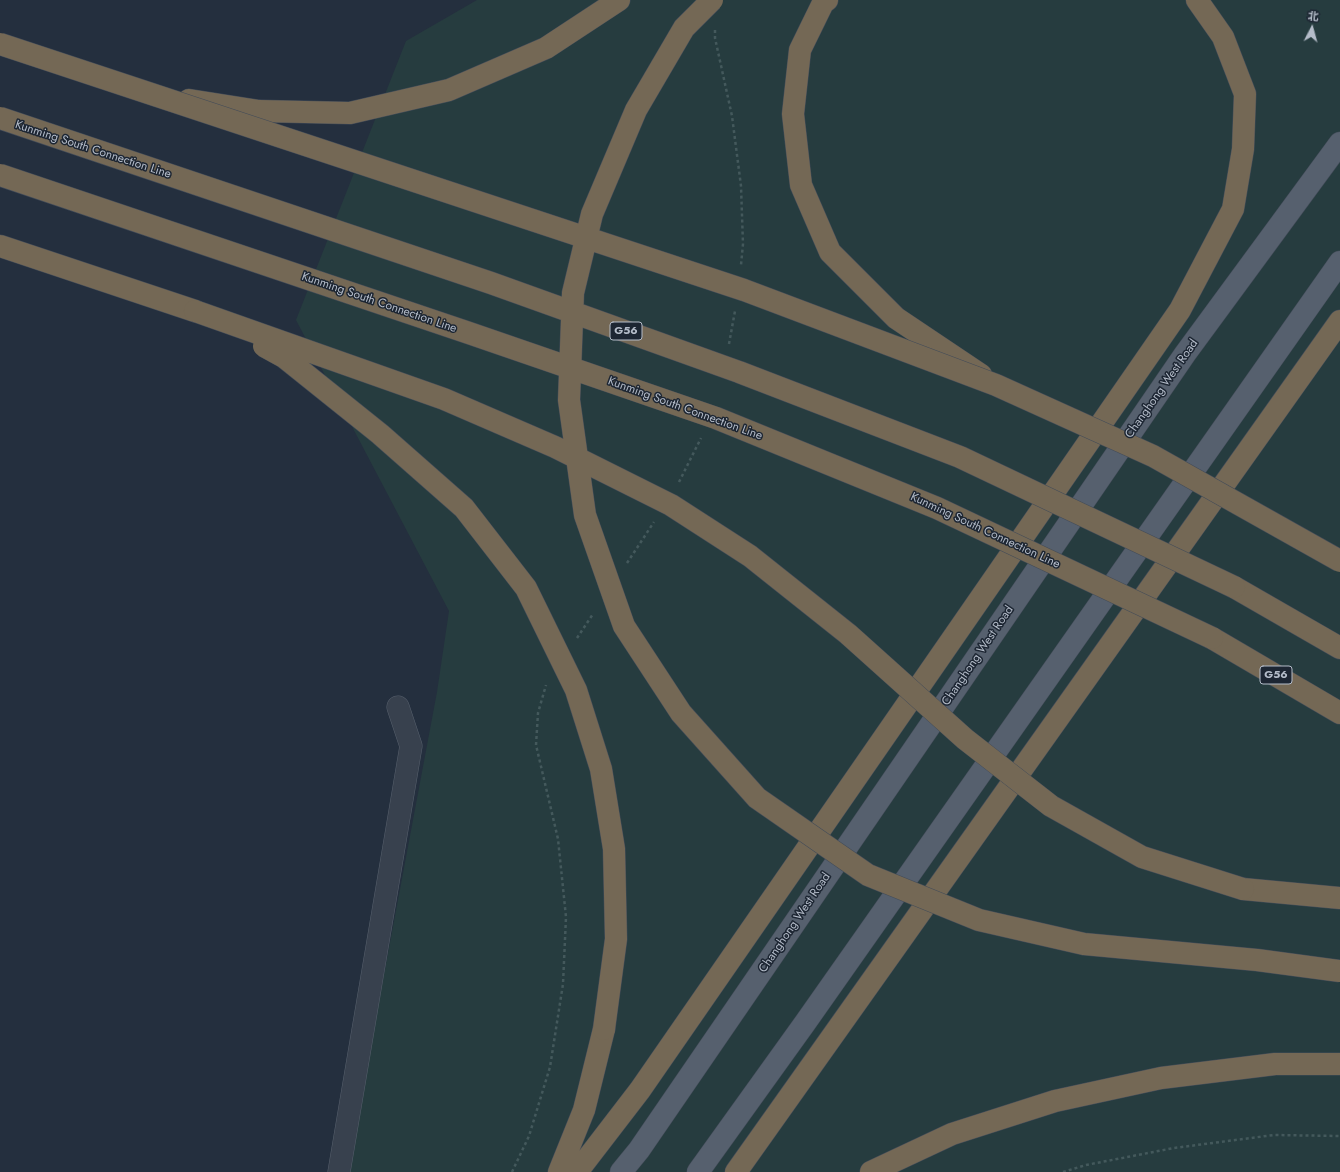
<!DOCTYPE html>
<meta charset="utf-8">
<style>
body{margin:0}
#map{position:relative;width:1340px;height:1172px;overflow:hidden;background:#242f3e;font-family:Jost,"Noto Sans SC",sans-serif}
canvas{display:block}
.north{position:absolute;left:1292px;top:8px;width:40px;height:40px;-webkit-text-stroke:3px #1d2633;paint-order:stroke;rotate:6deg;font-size:11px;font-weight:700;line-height:16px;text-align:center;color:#b4bcc9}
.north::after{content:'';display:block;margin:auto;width:14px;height:18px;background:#b4bcc9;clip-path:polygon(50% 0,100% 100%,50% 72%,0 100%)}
</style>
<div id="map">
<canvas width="1340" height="1172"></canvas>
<div class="north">北</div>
</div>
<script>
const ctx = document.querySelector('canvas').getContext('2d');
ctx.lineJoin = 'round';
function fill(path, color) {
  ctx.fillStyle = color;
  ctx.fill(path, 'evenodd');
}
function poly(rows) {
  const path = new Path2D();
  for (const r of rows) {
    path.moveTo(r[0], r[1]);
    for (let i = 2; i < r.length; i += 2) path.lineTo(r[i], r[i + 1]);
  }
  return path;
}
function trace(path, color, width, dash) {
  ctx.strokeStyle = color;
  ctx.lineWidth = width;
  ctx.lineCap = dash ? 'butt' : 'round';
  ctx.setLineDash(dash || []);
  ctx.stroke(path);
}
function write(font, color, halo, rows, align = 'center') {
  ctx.font = font + ' Jost,sans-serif';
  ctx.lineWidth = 3;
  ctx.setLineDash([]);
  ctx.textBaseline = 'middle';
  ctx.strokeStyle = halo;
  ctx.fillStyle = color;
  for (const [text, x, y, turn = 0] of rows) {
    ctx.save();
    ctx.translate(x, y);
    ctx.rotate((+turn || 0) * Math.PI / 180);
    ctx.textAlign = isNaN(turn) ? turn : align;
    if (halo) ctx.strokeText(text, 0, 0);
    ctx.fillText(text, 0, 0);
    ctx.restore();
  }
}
fill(poly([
 [477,0,1340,0,1340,1172,347,1172,437,692,449,611,296,320,406,41]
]), '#263c3f');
const minor = poly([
 [339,1172,411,746,398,707]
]);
const major = poly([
 [621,1172,639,1150,1185,354,1340,143],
 [698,1172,805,1023,1340,262]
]);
const highway = poly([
 [827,0,823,3,800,50,793,114,801,185,830,252,896,318,981,375],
 [189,100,259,111,350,113,449,90,546,48,619,0],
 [0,246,195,311],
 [1234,587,1340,648],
 [1212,638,1340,713],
 [1243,889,1340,898],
 [559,1172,584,1110,604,1029],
 [577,1172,640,1090,1180,310,1233,209,1243,149,1245,94,1223,37,1197,0],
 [736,1172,1340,321],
 [871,1172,952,1134,1055,1101,1161,1078,1275,1064,1340,1064]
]);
trace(minor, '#565f6c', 23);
trace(major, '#414a57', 23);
trace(highway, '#434c59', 23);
trace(poly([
 [715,30,715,38,732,116,741,186,743,244,741,265],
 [729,344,735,311],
 [679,482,701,438],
 [627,563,654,522],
 [577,638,593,614],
 [512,1172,529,1136,550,1067,563,984,566,917,558,839,536,745,538,713,546,685],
 [1063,1172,1086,1165,1174,1148,1274,1135,1340,1136]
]), '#44595c', 2.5, [3, 3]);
trace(minor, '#38414e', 22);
trace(major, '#56606e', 22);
trace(highway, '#746855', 22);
const highwayBridge = poly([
 [712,0,684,28,636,110,592,214,573,293,569,400,585,515,624,626,681,713,757,798,868,875,979,920,1084,944,1257,960,1340,971],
 [0,44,744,290,996,385,1153,456,1340,561],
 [0,118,491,283,739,372,960,457,1234,587],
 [0,175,469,333,716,418,937,508,1212,638],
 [195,311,444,399,555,447,671,505,750,556,848,634,965,739,1051,806,1142,857,1243,889],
 [264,346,284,357,380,434,464,508,526,588,576,690,601,769,614,849,616,939,604,1029]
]);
trace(highwayBridge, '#434c59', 23, []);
trace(highwayBridge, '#746855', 22);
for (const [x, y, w] of [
 [626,331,32],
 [1276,675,32]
]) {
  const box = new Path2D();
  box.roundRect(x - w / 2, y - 9, w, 18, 3);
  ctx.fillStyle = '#1d2633';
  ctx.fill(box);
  trace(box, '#b4bcc9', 1);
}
write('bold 11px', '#b4bcc9', null, [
 ["G56",626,331],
 ["G56",1276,675]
]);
write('12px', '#b4bcc9', '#1d2633', [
 ["Kunming South Connection Line",93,150,18],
 ["Kunming South Connection Line",379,303,19],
 ["Changhong West Road",1162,389,-55],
 ["Kunming South Connection Line",685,409,20],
 ["Kunming South Connection Line",985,531,25],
 ["Changhong West Road",978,656,-56],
 ["Changhong West Road",795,923,-56]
]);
</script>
